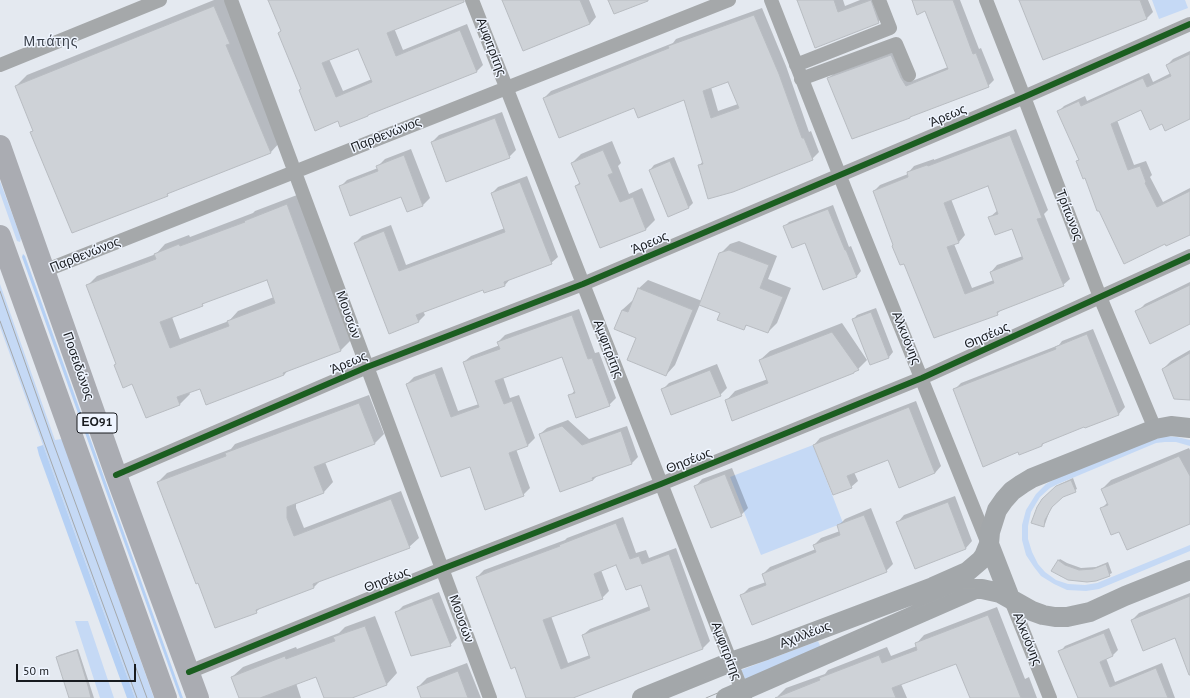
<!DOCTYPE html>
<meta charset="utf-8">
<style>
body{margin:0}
#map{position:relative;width:1190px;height:698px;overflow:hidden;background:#e4e9f0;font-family:"PT Sans",sans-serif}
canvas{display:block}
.scale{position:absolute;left:16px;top:664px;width:120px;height:18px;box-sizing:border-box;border:2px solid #181b1f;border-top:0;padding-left:5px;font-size:12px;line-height:14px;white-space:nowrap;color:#181b1f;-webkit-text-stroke:3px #eff5ff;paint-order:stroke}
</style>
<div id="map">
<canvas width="1190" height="698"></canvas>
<div class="scale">50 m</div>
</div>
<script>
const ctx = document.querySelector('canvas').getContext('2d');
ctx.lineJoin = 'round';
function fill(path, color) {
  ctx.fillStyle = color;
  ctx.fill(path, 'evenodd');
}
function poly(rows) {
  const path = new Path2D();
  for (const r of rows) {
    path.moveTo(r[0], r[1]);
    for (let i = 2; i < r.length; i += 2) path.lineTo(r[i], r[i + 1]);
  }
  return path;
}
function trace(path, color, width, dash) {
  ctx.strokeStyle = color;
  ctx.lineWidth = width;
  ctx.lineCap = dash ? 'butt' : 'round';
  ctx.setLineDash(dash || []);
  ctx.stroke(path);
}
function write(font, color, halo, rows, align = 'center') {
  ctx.font = font + ' "PT Sans",sans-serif';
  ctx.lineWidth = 3;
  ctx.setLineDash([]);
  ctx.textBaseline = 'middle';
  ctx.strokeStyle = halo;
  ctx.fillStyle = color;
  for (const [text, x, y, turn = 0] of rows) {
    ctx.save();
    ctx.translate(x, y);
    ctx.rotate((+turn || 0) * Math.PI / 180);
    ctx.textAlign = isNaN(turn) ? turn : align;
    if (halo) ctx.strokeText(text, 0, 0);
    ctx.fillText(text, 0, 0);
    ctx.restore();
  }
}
fill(poly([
 [1152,0,1185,0,1188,8,1159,19],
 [0,181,21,238,20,242,17,241,0,193],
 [0,284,55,440,62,439,154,698,135,698,0,327],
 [1165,436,1177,437,1190,440,1190,446,1176,442,1165,442,1156,443,1058,484,1050,488,1040,497,1031,512,1028,526,1028,539,1032,552,1038,564,1045,572,1056,580,1068,584,1085,585,1097,583,1190,545,1190,551,1099,589,1086,591,1067,590,1054,584,1041,576,1034,567,1026,555,1022,540,1022,525,1026,510,1036,494,1046,484,1055,479,1144,442],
 [813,445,843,523,761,555,730,477],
 [75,621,88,621,114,698,100,698],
 [818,641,823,652,748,685,741,670]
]), '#c5d9f5');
fill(poly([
 [23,254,25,256,183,698,180,698,22,257],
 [43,445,78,542,135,698,127,698,39,455,37,447]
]), '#b5d0f4');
fill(poly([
 [214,0,227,0,281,141,271,152,170,192,167,195,31,133,34,130,16,86,27,75],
 [269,0,457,0,394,28,403,50,467,24,483,65,477,71,338,120,302,89,279,33,282,30],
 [359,47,372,79,343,91,329,59],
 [504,0,589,0,596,17,590,24],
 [798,0,843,0,845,6,860,0,880,0,885,15,878,22,816,47],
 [913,0,960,0,979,49,981,48,994,80,988,86,913,114,910,117,828,79,834,73,897,50,912,81,948,67,926,10],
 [1021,0,1148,0,1153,12,1147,18,1044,59],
 [762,8,786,66,809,132,811,131,819,152,812,159,699,166,703,161,685,98,635,106,544,98,551,91,673,43,676,39],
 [729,81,738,104,718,111,711,87],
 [1190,51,1190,118,1162,123,1142,109,1117,120,1134,165,1146,161,1152,175,1150,177,1163,202,1190,188,1190,233,1165,243,1085,177,1077,161,1080,159,1058,112,1064,106,1085,96,1087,101,1149,73,1153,82,1171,73,1167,65,1173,59],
 [502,112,516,150,509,157,432,142,439,135],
 [1016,129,1048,210,1044,214,1070,279,1063,285,1001,310,997,314,905,262,894,245,874,191,880,185,908,174,908,173,914,166,934,159,934,160],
 [988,185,998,210,989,218,1012,228,1023,256,997,265,991,272,994,280,972,288,954,244,959,242,965,235,951,199],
 [612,141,621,163,618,166,629,194,642,188,655,220,646,229,601,247,576,186,580,182,572,163,581,154],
 [411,149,430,198,423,205,407,211,402,196,340,187,347,180,378,168,378,166,385,159],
 [674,157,693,203,688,208,650,170,654,165],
 [527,176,558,257,551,263,511,278,505,285,485,292,483,288,423,311,425,315,418,322,355,243,362,236,391,225,406,265,505,228,492,193,498,187],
 [297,195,351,340,341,350,289,369,284,375,201,387,189,392,190,394,180,404,146,417,133,383,117,363,87,286,97,276,156,254,165,244,189,235,190,237,253,213,255,211],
 [267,279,274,297,238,311,229,321,180,339,172,317,202,305,206,302],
 [833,205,849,247,851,246,861,271,857,276,824,289,805,242,784,227,789,222],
 [739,241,777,256,768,279,791,288,777,323,768,332,748,324,743,329,722,312,700,304,675,365,666,375,637,337,622,310,632,301,633,302,638,289,648,280,702,301,720,254,730,244],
 [1190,282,1190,323,1137,312,1145,304],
 [876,308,893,352,889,357,870,364,853,320,857,315],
 [579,309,595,353,599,352,616,398,609,405,570,396,575,390,563,356,503,377,510,398,519,395,535,438,528,445,516,449,530,488,523,495,471,465,407,384,414,377,442,367,458,411,479,404,464,362,471,356,500,345,498,342,505,335],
 [842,323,867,360,858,369,726,401,735,391,768,379,760,360,770,351],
 [1093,329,1125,407,1119,414,1085,427,1085,426,1045,442,1042,445,1018,451,954,390,961,383,1059,345,1062,341],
 [1190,350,1190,399,1163,369,1171,361],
 [717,364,727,388,720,395,662,390,669,383],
 [369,395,384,434,375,443,325,462,333,482,324,492,296,502,296,508,304,528,401,491,419,538,409,547,320,581,314,587,261,607,256,612,198,582,158,482,167,473,231,449,235,444],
 [916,401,941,466,935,473,899,486,888,458,854,472,858,481,851,487,814,445,820,438],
 [568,420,589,439,627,426,638,457,632,463,598,475,593,480,561,491,540,434,547,428],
 [1189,448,1190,450,1190,523,1119,530,1101,509,1108,502,1102,489,1111,480],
 [732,468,748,508,741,515,696,486,702,479],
 [1073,478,1077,489,1058,499,1050,510,1045,524,1043,526,1043,499,1060,484],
 [955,496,972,541,966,548,898,522,904,515],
 [871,508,893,564,886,571,742,595,749,588,766,582,763,574,770,567,816,549,814,545,821,538,840,531,838,526,845,519],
 [623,517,636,553,646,550,649,558,676,548,710,641,703,648,570,698,527,698,515,666,477,577,484,570,565,540,567,538],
 [617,563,641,584,650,606,590,629,583,635,590,655,568,663,551,616,602,598,609,591,601,570],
 [1060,559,1067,563,1081,568,1096,567,1108,562,1112,573,1104,577,1087,581,1078,581,1060,576,1058,561],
 [439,592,457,638,450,645,396,613,403,606],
 [1190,593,1190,674,1175,637,1132,620,1139,613],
 [997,607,1025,679,1029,677,1037,698,971,698,957,662,901,684,907,698,779,698,778,696,786,688,825,674,828,670,887,647,891,656,917,646,916,644,924,635],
 [375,616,397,673,387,684,350,698,325,698,317,675,296,683,301,698,240,698,232,677,243,667,296,647,297,649,339,633,345,627],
 [1109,628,1118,650,1113,655,1106,658,1115,682,1162,663,1175,698,1078,698,1060,652,1065,646],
 [78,649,94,698,70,698,57,657,59,655],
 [467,663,481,698,422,698,418,687,427,678]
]), '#0003');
const building = poly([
 [268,0,464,0,464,2,387,33,396,56,460,30,477,72,368,115,368,116,340,127,338,121,315,131,299,90,301,89,278,33,281,31,268,0],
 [358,49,372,82,336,97,322,63,358,49],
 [502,0,580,0,590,24,523,51,502,0],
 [608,0,648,0,648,1,614,14,608,0],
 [797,0,834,0,838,12,871,0,879,23,815,48,797,0],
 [912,0,953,0,973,54,976,53,989,87,910,117,910,118,852,139,827,78,891,55,901,78,906,86,948,69,925,11,917,15,912,0],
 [1019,0,1140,0,1147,19,1043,60,1019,0],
 [214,6,230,44,226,45,271,153,167,194,168,196,72,233,30,132,33,131,15,86,214,6],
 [754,15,779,74,802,138,804,138,813,160,733,192,708,199,698,165,703,164,684,100,638,118,634,108,559,138,543,98,669,48,668,46,754,15],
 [728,82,739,108,711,118,703,91,728,82],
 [1190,54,1190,119,1165,131,1162,124,1150,130,1141,110,1111,124,1128,170,1140,166,1146,182,1145,183,1157,207,1190,191,1190,235,1166,246,1165,244,1124,264,1099,211,1097,211,1085,178,1083,179,1076,161,1079,160,1057,111,1079,101,1081,106,1143,78,1147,87,1171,76,1166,65,1190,54],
 [495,118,510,158,446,182,431,142,495,118],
 [1010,135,1042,218,1037,219,1064,286,997,312,998,315,934,338,904,264,900,265,892,246,893,245,873,191,908,177,907,172,927,165,928,166,1010,135],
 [988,186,998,214,988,217,995,235,1012,229,1023,259,990,272,994,283,965,294,947,247,959,243,944,203,988,186],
 [603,150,613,173,608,175,620,202,633,197,646,230,600,248,575,186,580,184,571,163,603,150],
 [404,155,423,206,407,212,401,197,350,216,339,186,378,171,376,166,404,155],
 [670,161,689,208,668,217,649,170,670,161],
 [520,182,552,264,504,282,505,286,484,293,483,290,416,315,419,322,389,334,354,243,384,231,399,271,448,253,505,232,491,193,520,182],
 [287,204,341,351,283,373,284,375,206,405,200,389,177,397,180,405,146,418,132,384,123,388,114,365,116,364,86,285,156,259,154,254,179,244,180,246,245,222,244,221,287,204],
 [267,280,275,303,227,321,229,326,170,348,160,322,203,306,202,304,267,280],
 [828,209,845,250,846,250,857,277,823,290,805,243,792,248,783,226,828,209],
 [729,250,769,265,760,288,783,297,768,333,746,325,744,330,717,320,720,313,699,305,719,253,729,250],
 [1190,285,1190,324,1150,344,1135,311,1190,285],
 [638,288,693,310,666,376,627,360,636,338,614,329,622,310,628,312,638,288],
 [871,312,889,358,870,365,852,319,871,312],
 [572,315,588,359,592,358,610,406,576,418,568,395,575,393,562,357,495,381,504,404,512,401,528,446,509,453,524,496,485,510,470,467,441,477,406,384,435,373,451,417,479,407,463,362,500,349,497,342,572,315],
 [832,332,859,370,854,372,854,373,732,421,725,400,768,383,759,360,832,332],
 [1087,334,1119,415,1085,428,1084,427,1042,444,1042,446,1019,455,1018,452,983,467,953,389,1056,349,1055,347,1087,334],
 [1190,353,1190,400,1174,399,1162,369,1190,353],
 [710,370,721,396,671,415,661,389,710,370],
 [359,403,375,444,314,467,324,493,287,507,287,518,294,536,391,499,410,548,313,584,314,588,256,610,257,613,215,628,198,583,196,584,157,482,226,456,225,453,359,403],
 [909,407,935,473,899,488,888,460,847,476,852,488,833,495,813,445,909,407],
 [562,426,582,445,621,431,632,464,592,478,593,480,560,492,539,434,562,426],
 [1179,456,1190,476,1190,524,1127,550,1119,532,1111,535,1100,508,1108,505,1101,489,1179,456],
 [725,474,742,516,711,528,694,486,725,474],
 [1071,480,1076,492,1063,497,1052,507,1045,520,1044,527,1031,523,1037,507,1042,499,1056,486,1071,480],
 [948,502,966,549,915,569,896,522,948,502],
 [864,515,887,572,752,625,740,595,766,585,762,574,816,552,813,545,840,535,837,525,864,515],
 [616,523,630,559,639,556,642,564,669,554,703,649,573,698,526,698,515,667,511,669,476,577,560,546,559,545,616,523],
 [616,565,626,590,641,585,650,610,582,635,590,658,561,669,543,620,603,599,594,574,616,565],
 [1058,560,1065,565,1079,570,1093,569,1106,564,1110,576,1096,581,1087,582,1068,580,1051,571,1058,560],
 [1190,596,1190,675,1189,675,1175,638,1143,651,1131,620,1190,596],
 [432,598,451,646,411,656,395,612,432,598],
 [988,615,1021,698,970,698,956,664,892,688,896,698,775,698,820,680,819,678,879,655,882,663,917,650,915,643,988,615],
 [365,626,387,685,352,698,324,698,316,677,260,698,239,698,231,677,285,656,286,659,335,641,333,637,365,626],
 [1104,633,1113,656,1100,662,1110,687,1156,668,1168,698,1078,698,1058,651,1104,633],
 [77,650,88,686,91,698,69,698,56,657,77,650],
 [458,671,468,698,421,698,417,687,458,671]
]);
fill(building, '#ced2d7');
trace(building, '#b8bcc1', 1);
trace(poly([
 [231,0,490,698],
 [472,0,745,698],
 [771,0,845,189,988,544],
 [986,0,1024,97,1100,297,1155,429],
 [0,65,160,0],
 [796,65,890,28,879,0],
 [801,79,896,44,909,75],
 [44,271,729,0],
 [116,475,367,367,583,284,1024,97,1190,24],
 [1010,598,1050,698],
 [189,672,442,569,661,484,922,378,1190,256]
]), '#a5a8aa', 14);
trace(poly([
 [989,544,1010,598],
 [642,698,731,662,766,650,933,587,967,572,981,560,984,556,989,544,990,532,997,510,1004,500,1012,491,1022,484,1032,478,1155,429,1171,426,1190,428],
 [726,698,975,589,982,589,1000,593,1032,611,1043,615,1055,617,1067,617,1090,612,1125,596,1190,570]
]), '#a3a7aa', 20);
trace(poly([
 [0,146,116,475,198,698],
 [0,236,166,698]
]), '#aaacb2', 22);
trace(poly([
 [0,291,53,442,147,698],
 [0,321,137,698],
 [658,698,725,670,751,664,941,589,959,578,967,572],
 [706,698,955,592,963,589,975,589]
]), '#a4a8ab', 1);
trace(poly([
 [116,475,367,367,583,284,1024,97,1190,24],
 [189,672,442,569,661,484,922,378,1190,256]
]), '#1b5e20', 6);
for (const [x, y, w] of [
 [97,423,40]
]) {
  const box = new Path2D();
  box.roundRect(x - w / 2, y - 10, w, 20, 3);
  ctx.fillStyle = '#eff5ff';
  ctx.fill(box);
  trace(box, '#181b1f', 1);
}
write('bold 12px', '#181b1f', null, [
 ["ΕΟ91",97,423]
]);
write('13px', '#181b1f', '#eff5ff', [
 ["Αμφιτρίτης",491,47,69],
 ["Άρεως",948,116,-23],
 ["Παρθενώνος",386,135,-22],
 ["Τρίτωνος",1069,215,69],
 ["Άρεως",650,243,-23],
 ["Παρθενώνος",85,255,-22],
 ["Μουσών",348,315,70],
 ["Θησέως",987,336,-24],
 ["Αλκυόνης",906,338,68],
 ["Αμφιτρίτης",608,349,69],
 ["Άρεως",349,363,-23],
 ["Ποσειδώνος",78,366,71],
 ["Θησέως",689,461,-22],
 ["Θησέως",387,580,-22],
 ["Μουσών",461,619,70],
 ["Αχιλλέως",805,635,-21],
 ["Αλκυόνης",1027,639,68],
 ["Αμφιτρίτης",726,651,69]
]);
ctx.letterSpacing = '1px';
write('14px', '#393f49', '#eff5ff', [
 ["Μπάτης",51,42]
]);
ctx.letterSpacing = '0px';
</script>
